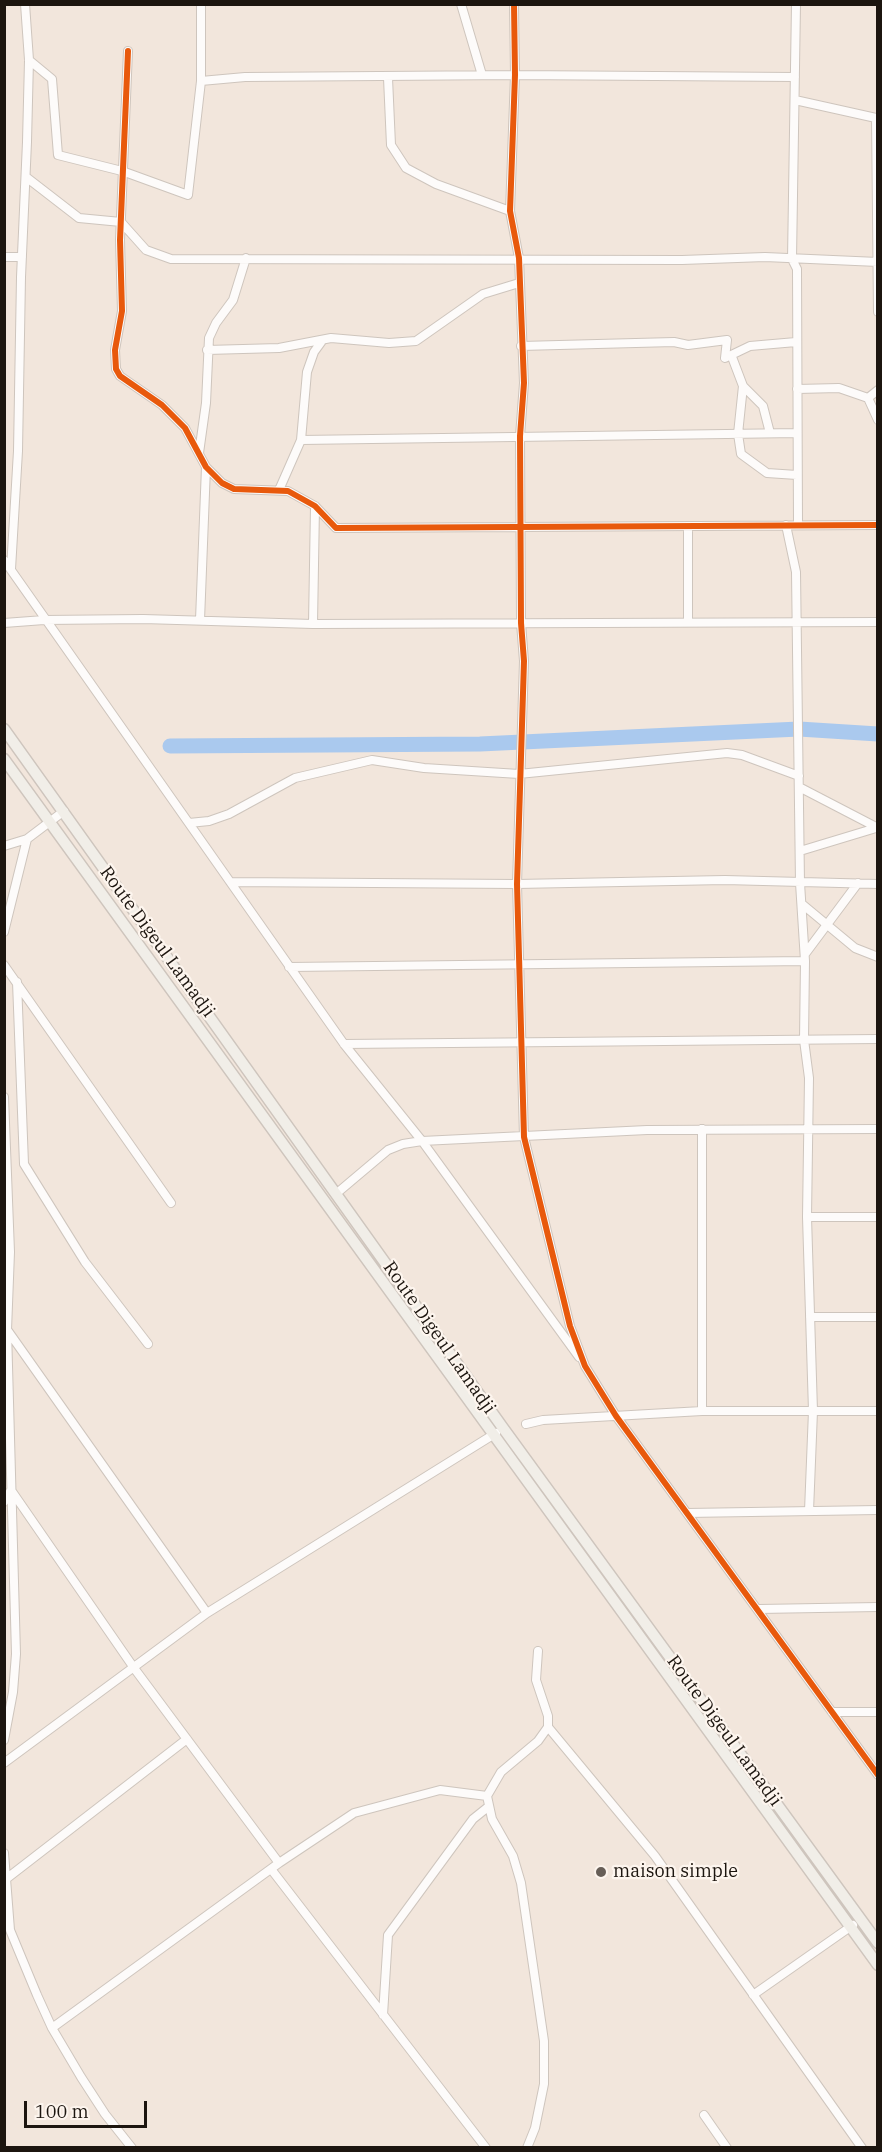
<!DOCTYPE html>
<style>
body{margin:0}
#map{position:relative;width:882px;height:2152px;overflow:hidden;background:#f2e6dc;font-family:"IBM Plex Serif",serif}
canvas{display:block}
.frame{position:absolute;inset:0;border:6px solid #1c150f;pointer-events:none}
.scale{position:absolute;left:24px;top:2101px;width:123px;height:27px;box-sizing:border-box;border:3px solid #1c150f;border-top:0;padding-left:8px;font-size:18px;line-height:21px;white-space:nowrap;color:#1c150f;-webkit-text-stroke:4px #fdf5ee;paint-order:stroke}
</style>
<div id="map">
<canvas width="882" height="2152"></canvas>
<div class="frame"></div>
<div class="scale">100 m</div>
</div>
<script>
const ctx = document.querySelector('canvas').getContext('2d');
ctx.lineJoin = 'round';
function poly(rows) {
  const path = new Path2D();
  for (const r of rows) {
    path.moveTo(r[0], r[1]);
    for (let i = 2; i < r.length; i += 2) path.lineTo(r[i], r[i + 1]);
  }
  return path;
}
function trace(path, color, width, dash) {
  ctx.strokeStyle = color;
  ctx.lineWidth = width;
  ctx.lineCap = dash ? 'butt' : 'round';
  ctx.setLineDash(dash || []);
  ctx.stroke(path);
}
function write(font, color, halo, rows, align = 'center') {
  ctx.font = font + ' "IBM Plex Serif",serif';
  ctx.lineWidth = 4.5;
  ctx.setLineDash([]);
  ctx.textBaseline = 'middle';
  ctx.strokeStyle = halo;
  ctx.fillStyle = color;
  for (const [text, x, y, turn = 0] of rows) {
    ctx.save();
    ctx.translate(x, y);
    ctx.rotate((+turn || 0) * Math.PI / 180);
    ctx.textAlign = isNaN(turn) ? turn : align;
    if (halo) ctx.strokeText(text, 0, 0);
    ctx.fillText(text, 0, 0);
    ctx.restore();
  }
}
trace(poly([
 [170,746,480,744,799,729,878,734]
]), '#aac9ee', 15);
const minor = poly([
 [461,4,482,75],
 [514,4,515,75,510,211,519,258,524,383,520,436,521,623,524,661,517,884,524,1137,570,1326,585,1366,616,1416,878,1775],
 [796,4,792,259,797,269,798,525],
 [128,51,120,240,122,311,115,350,116,369,120,376,162,405,185,428,206,467,222,483,234,489,288,491,315,506,336,528,878,525],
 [29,60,52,79,58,155,122,171,188,195,201,81,245,77,515,75,795,77],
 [388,78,391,145,406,168,436,184,510,211],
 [201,81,201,4],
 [795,100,876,118,878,312],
 [26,177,79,218,121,222,146,250,171,259,682,260,765,257,878,262],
 [4,257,22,257],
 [521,346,674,342,688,345,727,340,725,358,750,346,796,342],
 [207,350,279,348,331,338,389,343,416,341,483,294,519,283],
 [732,357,743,386,763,406,770,433],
 [743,386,738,434,741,454,767,473,797,475],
 [797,389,839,388,868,398,878,420],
 [868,398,878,390],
 [301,440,307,372,314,352,322,341],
 [199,453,206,403,209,338,216,323,233,300,246,258],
 [279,490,301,440,797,433],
 [786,525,796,572,800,883,805,961,804,1040,809,1078,807,1217,813,1411,809,1511],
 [688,526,688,622],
 [4,560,344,1044,422,1141,579,1357],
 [11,569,18,451,21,277,27,142,29,60,25,4],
 [200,620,206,467],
 [4,623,44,620,143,619,313,624,878,622],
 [313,624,315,506],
 [799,787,878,828],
 [189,823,209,821,229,814,295,778,372,760,424,768,519,774,727,753,742,755,799,776],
 [4,846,27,839,64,811],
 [800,851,876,828],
 [231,882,517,884,725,880,878,884],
 [802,904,855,948,878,957],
 [4,932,27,839],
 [805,954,858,883],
 [4,965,171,1203],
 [289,967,805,961],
 [17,982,24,1164,85,1262,148,1344],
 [344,1044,878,1039],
 [4,1097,10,1252,7,1330,16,1654,13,1692,4,1740],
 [702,1129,702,1411],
 [337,1193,388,1150,403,1144,422,1141,647,1130,878,1129],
 [807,1217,878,1217],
 [810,1317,878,1317],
 [8,1331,207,1613],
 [526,1424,543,1420,702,1411,878,1411],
 [4,1502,11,1490,134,1668,279,1863],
 [687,1513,878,1510],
 [759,1609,878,1607],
 [832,1712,878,1712],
 [548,1727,655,1856,862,2148],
 [4,1763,207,1613,496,1433],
 [4,1853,10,1930,37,1995,52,2028,81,2077,105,2114,132,2148],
 [271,1869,486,2148],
 [6,1879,187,1739],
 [753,1995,853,1925],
 [383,2015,388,1935,473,1819,488,1807],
 [52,2028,279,1863,354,1813,440,1790,487,1796],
 [704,2115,727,2148],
 [527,2148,535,2128,544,2084,544,2041,521,1883,513,1856,492,1819,487,1796,501,1772,538,1741,548,1727,548,1716,536,1680,538,1651]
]);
const secondary = poly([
 [4,729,503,1428,878,1943],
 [4,759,878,1965]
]);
trace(minor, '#cec5bd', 10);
trace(secondary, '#cec5bd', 13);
trace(minor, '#fdfbfa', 8);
trace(secondary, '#f1eee8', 10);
trace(poly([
 [514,4,515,75,510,211,519,258,524,383,520,436,521,623,524,661,517,884,524,1137,570,1326,585,1366,616,1416,878,1775],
 [128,51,120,240,122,311,115,350,116,369,120,376,162,405,185,428,206,467,222,483,234,489,288,491,315,506,336,528,878,525]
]), '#e8590c', 6);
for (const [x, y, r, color] of [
 [601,1872,6,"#675e57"]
]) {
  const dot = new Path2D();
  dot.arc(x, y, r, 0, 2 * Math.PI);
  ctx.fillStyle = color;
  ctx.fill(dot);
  trace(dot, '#fdf5ee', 2);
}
write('18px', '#1c150f', '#fdf5ee', [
 ["Route Digeul Lamadji",157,942,54],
 ["Route Digeul Lamadji",439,1338,55],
 ["Route Digeul Lamadji",724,1731,54]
]);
write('18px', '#1c150f', '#fdf5ee', [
 ["maison simple",613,1872]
], 'left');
</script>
